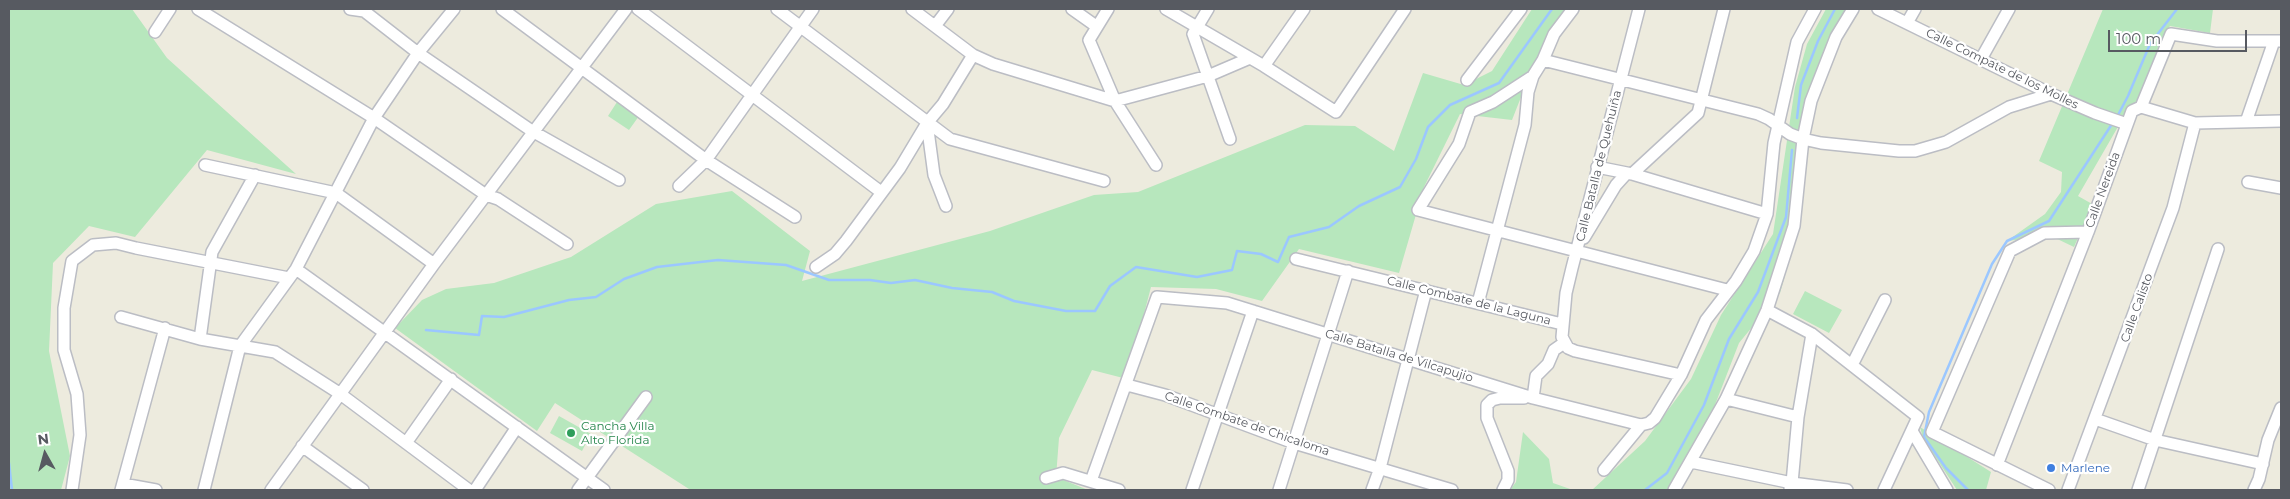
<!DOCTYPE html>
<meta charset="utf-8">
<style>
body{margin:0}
#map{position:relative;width:2290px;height:499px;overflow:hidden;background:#edebde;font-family:Montserrat,sans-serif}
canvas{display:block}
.frame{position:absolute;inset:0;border:10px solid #575a61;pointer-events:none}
.north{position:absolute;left:20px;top:429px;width:50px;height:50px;-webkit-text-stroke:4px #fff;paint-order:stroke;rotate:353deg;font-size:14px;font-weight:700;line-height:20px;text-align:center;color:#575a61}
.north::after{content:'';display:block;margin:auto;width:18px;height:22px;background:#575a61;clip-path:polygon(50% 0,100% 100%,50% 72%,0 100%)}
.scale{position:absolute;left:2108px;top:30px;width:139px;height:22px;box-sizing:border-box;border:2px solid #575a61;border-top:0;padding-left:6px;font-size:15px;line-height:18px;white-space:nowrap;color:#575a61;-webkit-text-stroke:4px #fff;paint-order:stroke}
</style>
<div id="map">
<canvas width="2290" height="499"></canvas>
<div class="frame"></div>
<div class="north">N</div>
<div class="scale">100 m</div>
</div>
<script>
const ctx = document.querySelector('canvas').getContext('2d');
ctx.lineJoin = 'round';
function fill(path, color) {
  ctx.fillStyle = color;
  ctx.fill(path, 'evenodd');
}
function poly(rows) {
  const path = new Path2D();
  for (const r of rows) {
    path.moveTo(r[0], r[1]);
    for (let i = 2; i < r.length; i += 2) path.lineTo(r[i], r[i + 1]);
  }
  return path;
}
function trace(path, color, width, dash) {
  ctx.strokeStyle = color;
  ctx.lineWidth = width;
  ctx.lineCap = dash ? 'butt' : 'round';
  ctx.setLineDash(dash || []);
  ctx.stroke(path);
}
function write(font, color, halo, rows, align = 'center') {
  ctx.font = font + ' Montserrat,sans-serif';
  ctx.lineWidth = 4.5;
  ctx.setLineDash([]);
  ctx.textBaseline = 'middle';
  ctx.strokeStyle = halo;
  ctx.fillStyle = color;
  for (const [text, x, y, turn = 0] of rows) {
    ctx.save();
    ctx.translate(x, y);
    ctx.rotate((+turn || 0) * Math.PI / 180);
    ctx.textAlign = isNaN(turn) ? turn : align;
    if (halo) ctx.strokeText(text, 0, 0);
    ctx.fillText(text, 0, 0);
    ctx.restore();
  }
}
fill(poly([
 [9,9,132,9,167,58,296,174,207,150,135,237,89,226,53,263,49,351,70,456,61,490,9,490],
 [1532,9,1567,9,1534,64,1512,120,1460,114,1424,187,1399,273,1299,249,1262,301,1216,289,1151,287,1127,379,1092,370,1059,438,1056,477,1088,490,688,490,689,489,555,403,537,431,395,328,422,300,446,289,494,283,571,257,656,204,732,191,810,251,802,281,990,231,1094,195,1138,192,1305,125,1355,126,1394,151,1423,73,1464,85,1492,71],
 [1826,9,1846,9,1827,45,1811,89,1797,233,1780,293,1739,343,1713,410,1700,431,1675,490,1592,490,1645,441,1691,379,1721,315,1773,234,1795,87,1807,44],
 [2103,9,2213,9,2210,33,2170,26,2161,39,2139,101,2130,106,2078,196,2094,205,2093,218,2081,231,2074,247,2051,236,2007,241,2045,214,2061,192,2062,172,2039,161],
 [617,102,639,116,629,130,608,116],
 [1805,291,1842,310,1829,333,1793,314],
 [559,416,591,434,582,451,550,433],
 [1920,427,1991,472,1986,490,1957,490,1923,438],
 [1523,432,1549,459,1553,483,1573,490,1510,490,1516,482]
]), '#b7e7bd');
trace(poly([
 [2118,115,2128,96,2150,44,2177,9],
 [1797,118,1801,85,1818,41,1835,9],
 [426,330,479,335,482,316,504,317,569,300,596,297,624,279,657,267,718,260,786,265,829,280,870,280,891,283,915,280,952,288,992,292,1014,301,1066,311,1095,311,1110,286,1136,267,1197,277,1232,270,1237,251,1261,254,1278,262,1289,237,1329,227,1359,206,1400,187,1416,159,1428,127,1450,105,1499,83,1552,9],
 [9,463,12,490],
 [1645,490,1667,473,1704,405,1729,339,1758,292,1786,217,1792,150],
 [1968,490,1946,468,1924,437,1929,412,1992,264,2007,241,2049,221,2112,124]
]), '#9bc7ff', 2.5);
const minor = poly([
 [198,9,374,118,486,195,498,199,567,244],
 [350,9,364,11,418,53,532,131,619,180],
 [502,9,706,160,795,217],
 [638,9,881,192],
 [777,9,950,139,1104,181],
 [912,9,973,55,993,64,1115,101,1208,76,1250,58],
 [1072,9,1096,26],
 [1108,9,1089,40,1115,101,1156,165],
 [1166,9,1264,66,1336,112,1405,9],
 [1208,9,1193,34,1230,139],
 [1639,9,1572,268,1566,293,1562,337,1568,348,1575,351,1681,375],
 [1878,9,2051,94,2095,113,2127,124],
 [1907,23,1915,9],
 [935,26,948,9],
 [155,32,170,9],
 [1981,59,2009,9],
 [1543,60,1758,114,1769,119,1790,134,1803,139,1821,143,1899,151,1915,151,1946,142,2009,107,2051,94],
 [1264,66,1304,9],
 [1533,76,1493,102,1470,112,1459,144,1418,210,1727,290],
 [1467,80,1521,9],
 [2141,107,2195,123,2281,121],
 [2246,122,2274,41],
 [927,123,934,175,946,206],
 [205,165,336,193,434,264],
 [1597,167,1632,174,1767,214],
 [1632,174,1698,113,1724,9],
 [2248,182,2281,188],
 [679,186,706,160,813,9],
 [1584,238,1616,185,1626,174],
 [1296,259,1562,324],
 [816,267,835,254,846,241,900,168,927,123,943,104,973,55],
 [296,269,604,490],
 [1478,303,1525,125,1528,92,1533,76,1543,60,1554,34,1573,9],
 [1767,310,1812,334,1918,417,1884,490],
 [121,317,200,339,275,352,339,393,469,490],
 [200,339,212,252,255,175],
 [1852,365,1885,300],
 [1127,385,1165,395,1294,443,1452,490],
 [1533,398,1536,376,1548,364,1554,350,1564,343],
 [1726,399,1798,417],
 [2095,419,2155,440,2263,464],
 [1912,431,1947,490],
 [406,443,451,379],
 [302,446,363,490],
 [1691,462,1792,483,1847,490],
 [1997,465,2088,232,2132,111,2141,107,2171,34,2217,41,2281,41],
 [1604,470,1641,425,1649,423,1655,418,1681,375,1706,320,1736,281,1754,251,1767,214,1774,143,1797,42,1815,9],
 [1046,478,1063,473,1119,490],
 [1091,481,1157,297,1227,303,1533,398,1641,425],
 [123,484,156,490],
 [1790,488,1792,483,1798,417,1812,334],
 [72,490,80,435,77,394,64,350,64,308,72,261,93,245,116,243,136,248,289,278],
 [121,490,165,328],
 [204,490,240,346,296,269,374,118,418,53,454,9],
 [271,490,434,264,626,9],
 [475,490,517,427],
 [578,490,646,397],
 [1192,490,1253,311],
 [1279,490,1348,271],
 [1372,490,1380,468,1426,290],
 [1503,490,1508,480,1508,471,1487,418,1487,405,1492,400,1500,398,1524,398],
 [1674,490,1726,399,1767,310,1794,226,1803,139,1811,101,1836,37,1853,9],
 [2049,490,1932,432,2010,251,2044,233,2088,232],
 [2068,490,2173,208,2195,123],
 [2138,490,2218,249],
 [2254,490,2259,479,2268,440,2281,408]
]);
trace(minor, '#bbbdc4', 14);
trace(minor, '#fff', 11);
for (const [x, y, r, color] of [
 [571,433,5,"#2e9e5b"],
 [2051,468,5,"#3f7fe0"]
]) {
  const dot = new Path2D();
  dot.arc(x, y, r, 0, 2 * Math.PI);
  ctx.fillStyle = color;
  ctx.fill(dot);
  trace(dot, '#fff', 2);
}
write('12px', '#575a61', '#fff', [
 ["Calle Compate de los Molles",2002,69,26],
 ["Calle Batalla de Quehuiña",1599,166,-76],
 ["Calle Nereida",2103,190,-70],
 ["Calle Combate de la Laguna",1469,301,14],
 ["Calle Calisto",2137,308,-70],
 ["Calle Batalla de Vilcapujio",1399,356,17],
 ["Calle Combate de Chicaloma",1247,424,19]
]);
write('12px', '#27864d', '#fff', [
 ["Cancha Villa",581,426],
 ["Alto Florida",581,440]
], 'left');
write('12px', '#366cbe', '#fff', [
 ["Marlene",2061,468]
], 'left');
</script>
